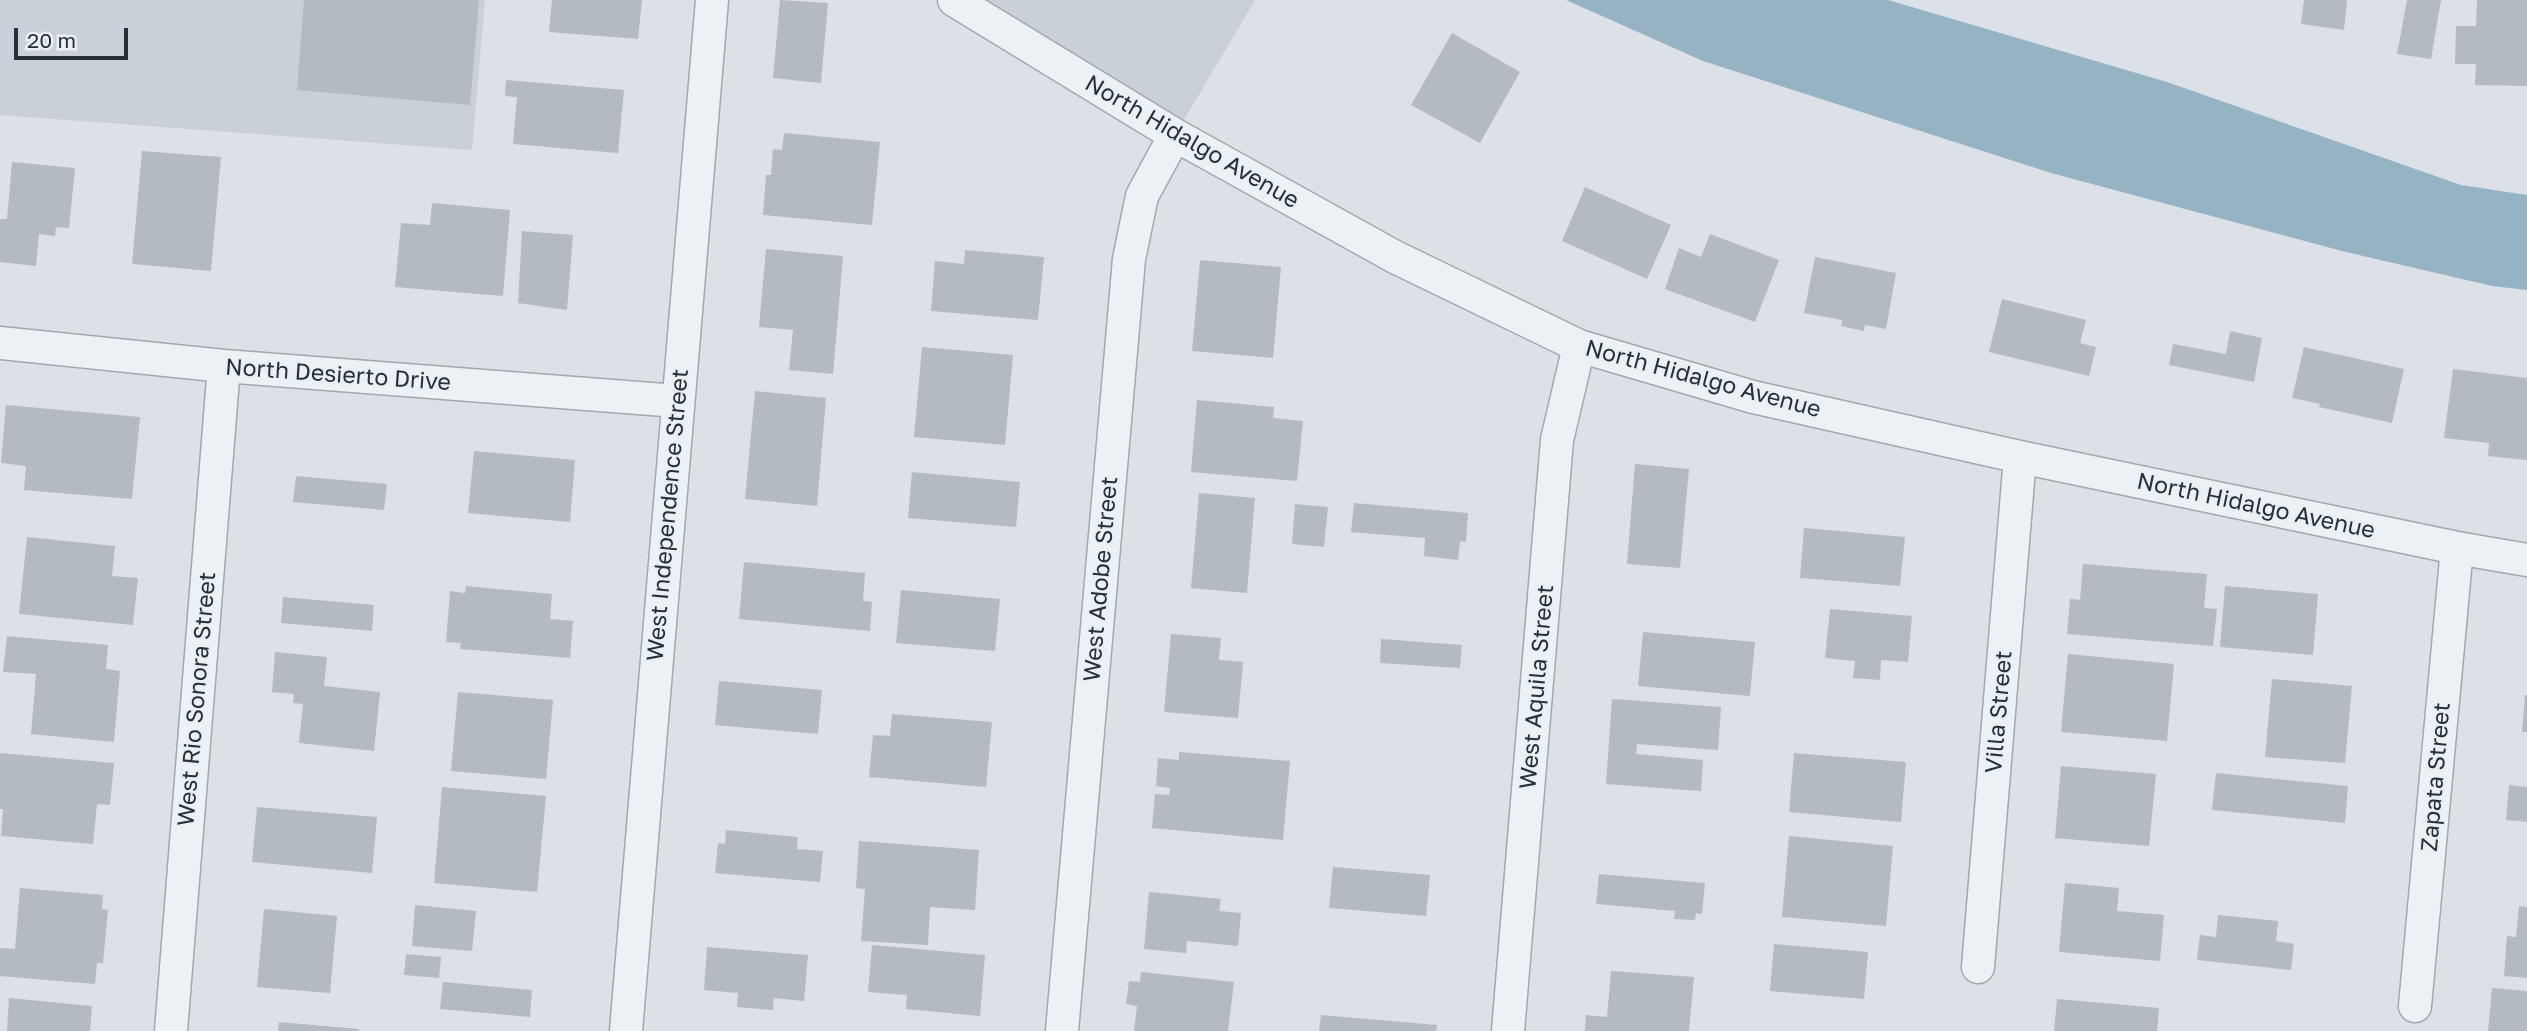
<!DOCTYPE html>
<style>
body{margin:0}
#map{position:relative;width:2527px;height:1031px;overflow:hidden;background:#dbe1e6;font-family:"Golos Text",sans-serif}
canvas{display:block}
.scale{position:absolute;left:14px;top:28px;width:114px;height:32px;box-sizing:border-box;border:4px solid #25303b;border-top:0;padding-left:9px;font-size:21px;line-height:24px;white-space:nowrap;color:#25303b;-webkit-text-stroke:5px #eaeff3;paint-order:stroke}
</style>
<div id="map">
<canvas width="2527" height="1031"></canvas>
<div class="scale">20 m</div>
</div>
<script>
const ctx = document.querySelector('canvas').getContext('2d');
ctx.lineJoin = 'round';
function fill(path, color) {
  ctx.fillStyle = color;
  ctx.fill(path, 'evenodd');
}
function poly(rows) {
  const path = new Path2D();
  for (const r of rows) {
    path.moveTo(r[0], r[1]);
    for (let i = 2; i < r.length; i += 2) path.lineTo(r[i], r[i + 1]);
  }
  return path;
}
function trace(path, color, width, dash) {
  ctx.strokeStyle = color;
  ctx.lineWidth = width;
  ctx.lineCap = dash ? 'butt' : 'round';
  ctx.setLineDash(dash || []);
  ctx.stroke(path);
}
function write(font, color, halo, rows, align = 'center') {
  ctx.font = font + ' "Golos Text",sans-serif';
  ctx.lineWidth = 5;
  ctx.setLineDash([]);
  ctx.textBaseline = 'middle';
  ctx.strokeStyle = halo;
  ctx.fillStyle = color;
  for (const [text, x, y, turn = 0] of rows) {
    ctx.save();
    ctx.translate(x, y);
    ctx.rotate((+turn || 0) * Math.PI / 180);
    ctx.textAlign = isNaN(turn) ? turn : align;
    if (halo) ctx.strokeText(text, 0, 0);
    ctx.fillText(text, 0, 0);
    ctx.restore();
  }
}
fill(poly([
 [0,0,485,0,472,150,0,115],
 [954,0,1255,0,1175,135]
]), '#c9d0d7');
fill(poly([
 [1566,0,1888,0,2167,82,2461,185,2527,195,2527,290,2492,286,2342,251,2051,173,1703,61]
]), '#96b3c6');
fill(poly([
 [304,0,479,0,470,105,297,90],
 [552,0,642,0,638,39,549,32],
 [780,0,828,3,821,83,773,78],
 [2304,0,2347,0,2344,30,2301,24],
 [2407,0,2441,0,2431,59,2397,54],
 [2477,0,2527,0,2527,86,2475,85,2476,64,2455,64,2456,26,2476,26],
 [1452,33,1520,72,1480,143,1411,105],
 [506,80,624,90,618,153,513,144,517,97,505,96],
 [784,133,880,142,872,225,763,215,766,175,771,175,773,149,782,150],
 [142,151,221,157,211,271,132,264],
 [12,162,75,168,69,228,56,227,55,236,39,234,36,266,0,262,0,219,7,219],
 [1585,187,1671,225,1647,279,1562,241],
 [432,203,510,210,503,296,395,287,401,223,430,225],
 [522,231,573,235,567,310,518,303],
 [1710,234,1779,260,1755,322,1665,289,1679,248,1701,257],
 [766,249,843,256,833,374,789,370,793,330,759,327],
 [965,250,1044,257,1038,320,931,311,935,261,964,264],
 [1815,257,1896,273,1886,329,1865,325,1864,331,1841,326,1842,320,1804,313],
 [1200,260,1281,267,1273,358,1192,351],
 [2002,299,2086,320,2080,343,2096,347,2089,376,1989,352],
 [2230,331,2262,338,2254,382,2169,365,2173,344,2226,354],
 [922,347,1013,355,1005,445,914,437],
 [2304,347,2404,369,2392,423,2319,407,2320,404,2292,398],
 [2453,369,2527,378,2527,460,2488,456,2489,443,2444,438],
 [755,391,826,398,817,506,745,499],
 [1197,400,1274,407,1273,418,1303,421,1297,481,1191,472],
 [6,405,140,417,132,499,24,490,26,466,1,463],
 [474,451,575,460,570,522,468,513],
 [1635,464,1689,469,1680,568,1627,564],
 [912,472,1020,482,1016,527,908,518],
 [296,476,387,484,384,510,293,502],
 [1199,493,1255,498,1247,593,1191,588],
 [1354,503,1468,513,1466,542,1460,541,1458,560,1424,556,1425,538,1351,532],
 [1295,504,1328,507,1324,547,1292,544],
 [1804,528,1905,537,1900,586,1800,578],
 [27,537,115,546,112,576,138,578,133,625,19,614],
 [744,562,865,573,863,601,872,602,870,631,739,619],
 [2083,564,2207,574,2204,608,2217,609,2213,646,2067,634,2070,599,2080,600],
 [466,586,552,594,550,619,573,621,570,658,460,649,461,643,446,642,450,591,465,593],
 [2225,586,2318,594,2313,655,2220,647],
 [901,590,1000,599,995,651,896,643],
 [283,597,374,605,372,631,281,623],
 [1830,609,1912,616,1908,662,1881,660,1880,680,1853,678,1855,661,1825,658],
 [1643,632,1755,642,1750,696,1638,686],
 [1171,634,1221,638,1219,660,1243,662,1238,718,1164,712],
 [7,636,108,645,106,669,120,671,114,742,31,734,36,674,3,672],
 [1381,639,1462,645,1460,668,1380,663],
 [275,652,327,657,324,686,380,692,374,751,299,743,303,704,293,703,294,694,272,692],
 [2068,654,2174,664,2167,741,2061,732],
 [2272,679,2352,686,2345,763,2265,757],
 [719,681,822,690,818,734,715,725],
 [458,692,553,700,546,779,451,771],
 [2525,695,2527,695,2527,732,2522,732],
 [1612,699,1721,707,1718,750,1637,744,1636,754,1703,760,1701,791,1606,784],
 [892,714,992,722,986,787,869,777,873,735,890,736],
 [1179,752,1290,761,1283,840,1152,828,1155,794,1169,795,1170,788,1156,786,1158,758,1179,760],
 [0,753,114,763,110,805,97,804,93,844,1,836,3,809,0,809],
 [1794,753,1906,762,1901,822,1789,812],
 [2061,766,2156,774,2149,846,2055,838],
 [2216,773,2348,786,2345,823,2212,810],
 [2509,785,2527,787,2527,822,2506,820],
 [442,787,546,796,537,892,434,883],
 [257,807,377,817,372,873,252,862],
 [726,830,798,837,797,849,823,851,820,882,715,873,718,843,725,844],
 [1789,836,1893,846,1886,926,1782,917],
 [859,841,979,850,975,910,930,907,928,945,861,941,865,889,856,888],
 [1333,867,1430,875,1426,916,1329,908],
 [1599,874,1705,883,1702,914,1696,913,1695,920,1674,919,1675,911,1596,904],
 [2065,883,2119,888,2117,911,2164,915,2160,961,2059,952],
 [20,888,103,895,102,909,108,910,103,963,97,963,95,984,0,976,0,948,15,949],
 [1149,892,1221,899,1219,911,1241,913,1238,946,1187,941,1186,953,1144,949],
 [415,905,476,911,472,951,412,946],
 [2519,906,2527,907,2527,978,2504,976,2507,936,2516,937],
 [264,909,337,916,330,993,257,987],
 [2218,915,2278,921,2276,941,2294,944,2291,970,2197,960,2200,935,2216,937],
 [1774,944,1868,952,1864,999,1770,991],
 [872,945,985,955,980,1016,906,1009,907,995,868,992],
 [707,947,808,955,804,1001,774,998,773,1010,737,1007,738,993,704,990],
 [406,954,441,957,439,978,404,975],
 [1611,971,1694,977,1689,1031,1585,1031,1586,1015,1607,1017],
 [1141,972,1234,982,1228,1031,1134,1031,1137,1006,1126,1004,1129,981,1140,982],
 [443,982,532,990,530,1017,440,1009],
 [2492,988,2527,991,2527,1031,2488,1031],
 [9,998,92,1006,90,1031,7,1031],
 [2057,999,2159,1008,2157,1031,2054,1031],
 [1321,1015,1437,1025,1436,1031,1319,1031],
 [279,1022,359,1029,359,1031,278,1031]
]), '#b3bac2');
const minor = poly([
 [954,0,1175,135,1395,257,1579,346,1753,397,2020,457,2457,548,2527,560],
 [0,343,224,366,677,401],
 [1978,967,2020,457],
 [2415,1006,2457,548],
 [171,1031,224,366],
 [626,1031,712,0],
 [1062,1031,1129,259,1142,196,1175,135],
 [1508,1031,1557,440,1579,346]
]);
trace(minor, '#a1a8af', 35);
trace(minor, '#eef1f4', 32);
write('23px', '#25303b', '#eaeff3', [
 ["North Hidalgo Avenue",1192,142,30],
 ["North Desierto Drive",338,375,4],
 ["North Hidalgo Avenue",1703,379,15],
 ["North Hidalgo Avenue",2256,506,12],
 ["West Independence Street",668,515,-85],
 ["West Adobe Street",1101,579,-85],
 ["West Aquila Street",1537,687,-85],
 ["West Rio Sonora Street",197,699,-85],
 ["Villa Street",1999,712,-85],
 ["Zapata Street",2436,777,-85]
]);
</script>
